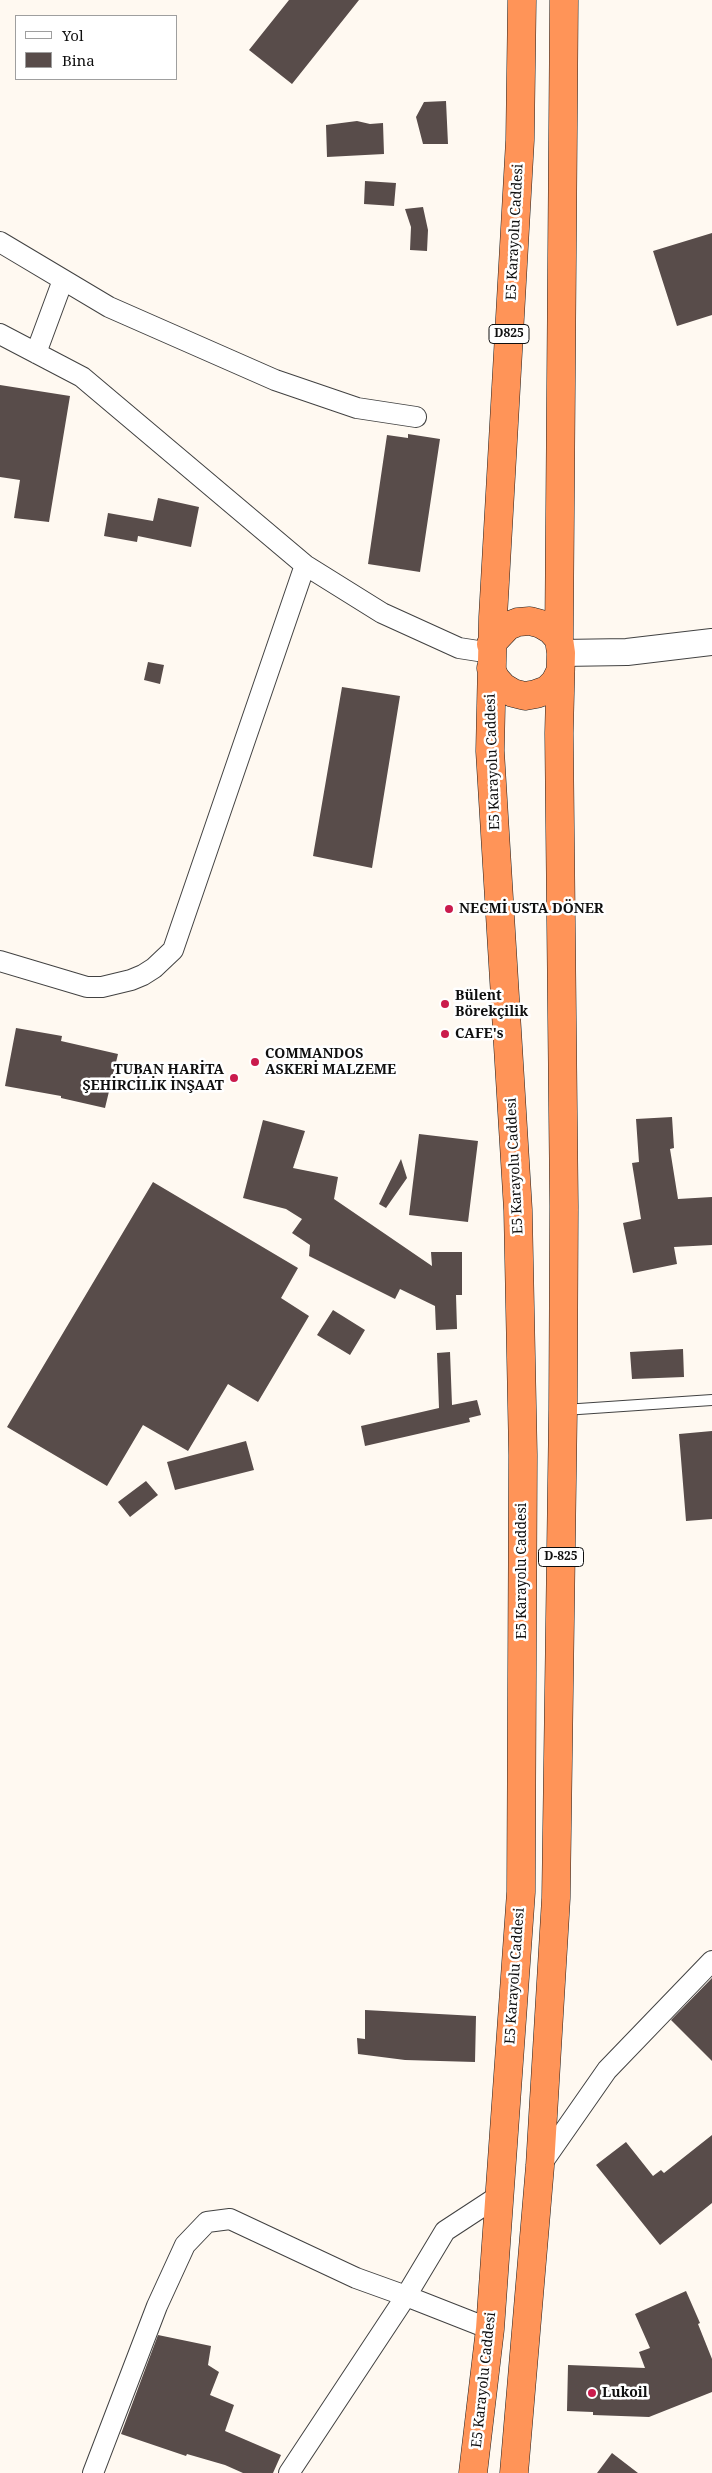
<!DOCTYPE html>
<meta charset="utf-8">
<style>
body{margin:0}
#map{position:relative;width:712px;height:2473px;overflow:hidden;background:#fff9f1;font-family:"Noto Serif",serif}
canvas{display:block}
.legend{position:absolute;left:15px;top:15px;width:162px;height:65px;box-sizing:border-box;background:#fff;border:1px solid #9f9f9f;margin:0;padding:6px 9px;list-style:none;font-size:15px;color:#0f0f0f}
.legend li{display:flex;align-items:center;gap:10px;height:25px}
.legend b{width:25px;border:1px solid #9f9f9f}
</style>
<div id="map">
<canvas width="712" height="2473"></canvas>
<ul class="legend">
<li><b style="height:6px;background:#fff"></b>Yol</li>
<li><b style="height:14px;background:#584c4a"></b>Bina</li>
</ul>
</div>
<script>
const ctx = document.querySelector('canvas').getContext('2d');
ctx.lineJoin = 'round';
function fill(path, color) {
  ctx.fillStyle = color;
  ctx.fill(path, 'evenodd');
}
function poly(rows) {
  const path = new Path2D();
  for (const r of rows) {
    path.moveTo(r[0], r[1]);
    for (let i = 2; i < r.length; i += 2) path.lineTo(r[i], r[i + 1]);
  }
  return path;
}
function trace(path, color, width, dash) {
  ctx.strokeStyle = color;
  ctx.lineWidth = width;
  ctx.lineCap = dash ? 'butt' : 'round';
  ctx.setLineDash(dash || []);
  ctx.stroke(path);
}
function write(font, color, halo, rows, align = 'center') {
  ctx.font = font + ' "Noto Serif",serif';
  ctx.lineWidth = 5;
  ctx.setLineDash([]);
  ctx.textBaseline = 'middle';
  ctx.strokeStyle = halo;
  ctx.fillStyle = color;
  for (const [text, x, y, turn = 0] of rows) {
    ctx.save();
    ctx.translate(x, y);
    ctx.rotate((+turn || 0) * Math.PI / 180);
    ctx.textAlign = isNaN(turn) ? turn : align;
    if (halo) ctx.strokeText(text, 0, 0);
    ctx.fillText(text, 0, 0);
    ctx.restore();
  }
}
fill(poly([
 [289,0,359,0,292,84,249,50],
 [446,101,448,144,423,144,416,117,424,102],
 [357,121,370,124,383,123,384,154,327,157,326,125],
 [365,181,396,183,394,206,364,204],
 [423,207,428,230,427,251,410,250,411,227,405,209],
 [712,233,712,315,677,326,653,251],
 [0,385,70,396,49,522,14,518,20,480,0,477],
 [408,434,440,439,420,572,368,564,387,435,408,438],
 [158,498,199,507,191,547,138,536,137,542,104,536,108,513,153,521],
 [148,662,164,665,160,684,144,680],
 [342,687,400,696,372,868,313,856],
 [16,1028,62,1036,61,1041,118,1054,105,1108,61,1098,61,1096,5,1086],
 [672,1117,674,1148,670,1149,678,1199,712,1197,712,1245,674,1247,677,1264,633,1273,623,1223,641,1219,632,1163,639,1162,636,1119],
 [263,1120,305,1131,293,1168,338,1177,334,1199,432,1266,431,1252,462,1252,462,1295,456,1295,457,1329,436,1330,435,1306,400,1289,395,1299,309,1256,310,1245,292,1233,302,1219,286,1209,243,1198],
 [419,1134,478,1141,468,1222,409,1215],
 [401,1159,407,1178,386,1208,379,1204],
 [153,1182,298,1268,281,1298,309,1316,258,1402,228,1384,188,1451,143,1425,107,1486,7,1427],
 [333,1310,365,1330,350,1355,317,1335],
 [683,1349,684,1377,632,1379,630,1352],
 [450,1352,452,1405,477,1400,481,1415,469,1418,470,1422,365,1446,361,1426,439,1408,437,1353],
 [712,1431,712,1519,686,1521,679,1434],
 [246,1441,254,1470,175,1490,167,1462],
 [146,1481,158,1495,130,1517,118,1502],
 [712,1978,712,2061,671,2020],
 [365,2010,476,2016,475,2062,405,2060,358,2054,357,2038,365,2039],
 [712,2135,712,2203,660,2245,596,2165,626,2142,653,2176,661,2170,664,2173],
 [686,2291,700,2323,698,2324,712,2359,712,2392,649,2417,593,2415,593,2412,567,2411,568,2365,645,2368,639,2352,650,2348,635,2314],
 [158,2335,211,2346,208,2365,219,2372,210,2395,234,2405,225,2431,281,2455,273,2473,243,2473,225,2465,187,2454,186,2456,121,2434],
 [612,2453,638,2473,597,2473]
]), '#584c4a');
const service = poly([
 [564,1410,712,1400]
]);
const minor = poly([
 [0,242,109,307,275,380,357,408,416,417],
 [0,334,82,377,305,565,382,613,459,648,491,653],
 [36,353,63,280],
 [0,961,87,987,102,987,131,980,143,975,154,968,173,950,305,565],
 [540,2166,607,2070,712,1961],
 [93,2473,157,2306,185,2245,207,2222,230,2219,356,2278,406,2296,445,2231,500,2195],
 [289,2473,406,2296,490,2329]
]);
const tertiary = poly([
 [561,653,627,652,712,642]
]);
const trunk = poly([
 [491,644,508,626,518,622,530,621,541,624,551,630,559,639],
 [491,668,495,678,503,687,513,693,525,696,536,694,547,690,555,682,560,672],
 [473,2473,490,2329,521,1892,523,1455,518,1210,490,751,493,617,520,140,522,0],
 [514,2473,540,2166,556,1898,563,1410,564,1206,559,733,561,653,559,639,564,0]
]);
trace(service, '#424242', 12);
trace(minor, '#424242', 22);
trace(tertiary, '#424242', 28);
trace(trunk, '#202020', 29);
trace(service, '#fff', 10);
trace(minor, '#fff', 20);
trace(tertiary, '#fff', 26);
trace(trunk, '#ff9458', 28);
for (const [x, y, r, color] of [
 [449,909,5,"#ca1b4d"],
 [445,1004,5,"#ca1b4d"],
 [445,1034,5,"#ca1b4d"],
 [255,1062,5,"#ca1b4d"],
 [234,1078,5,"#ca1b4d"],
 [592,2393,5,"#ca1b4d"]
]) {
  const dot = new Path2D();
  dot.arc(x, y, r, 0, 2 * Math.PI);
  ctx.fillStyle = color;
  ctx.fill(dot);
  trace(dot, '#fff', 2);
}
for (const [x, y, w] of [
 [509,334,40],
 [561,1557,45]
]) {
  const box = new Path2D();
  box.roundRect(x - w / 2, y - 9.5, w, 19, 4);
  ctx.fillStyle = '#fff';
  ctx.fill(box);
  trace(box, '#0f0f0f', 1);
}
write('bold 12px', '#0f0f0f', null, [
 ["D825",509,334],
 ["D-825",561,1557]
]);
write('14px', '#0f0f0f', '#fff', [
 ["E5 Karayolu Caddesi",515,232,-87],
 ["E5 Karayolu Caddesi",493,762,-92],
 ["E5 Karayolu Caddesi",515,1166,-93],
 ["E5 Karayolu Caddesi",522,1571,-90],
 ["E5 Karayolu Caddesi",515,1976,-86],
 ["E5 Karayolu Caddesi",484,2380,-84]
]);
write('bold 14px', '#0f0f0f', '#fff', [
 ["NECMİ USTA DÖNER",459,909],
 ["Bülent",455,996],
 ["Börekçilik",455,1012],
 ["CAFE's",455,1034],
 ["COMMANDOS",265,1054],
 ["ASKERİ MALZEME",265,1070],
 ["TUBAN HARİTA",224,1070,"right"],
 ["ŞEHİRCİLİK İNŞAAT",224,1086,"right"],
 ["Lukoil",602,2393]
], 'left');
</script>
